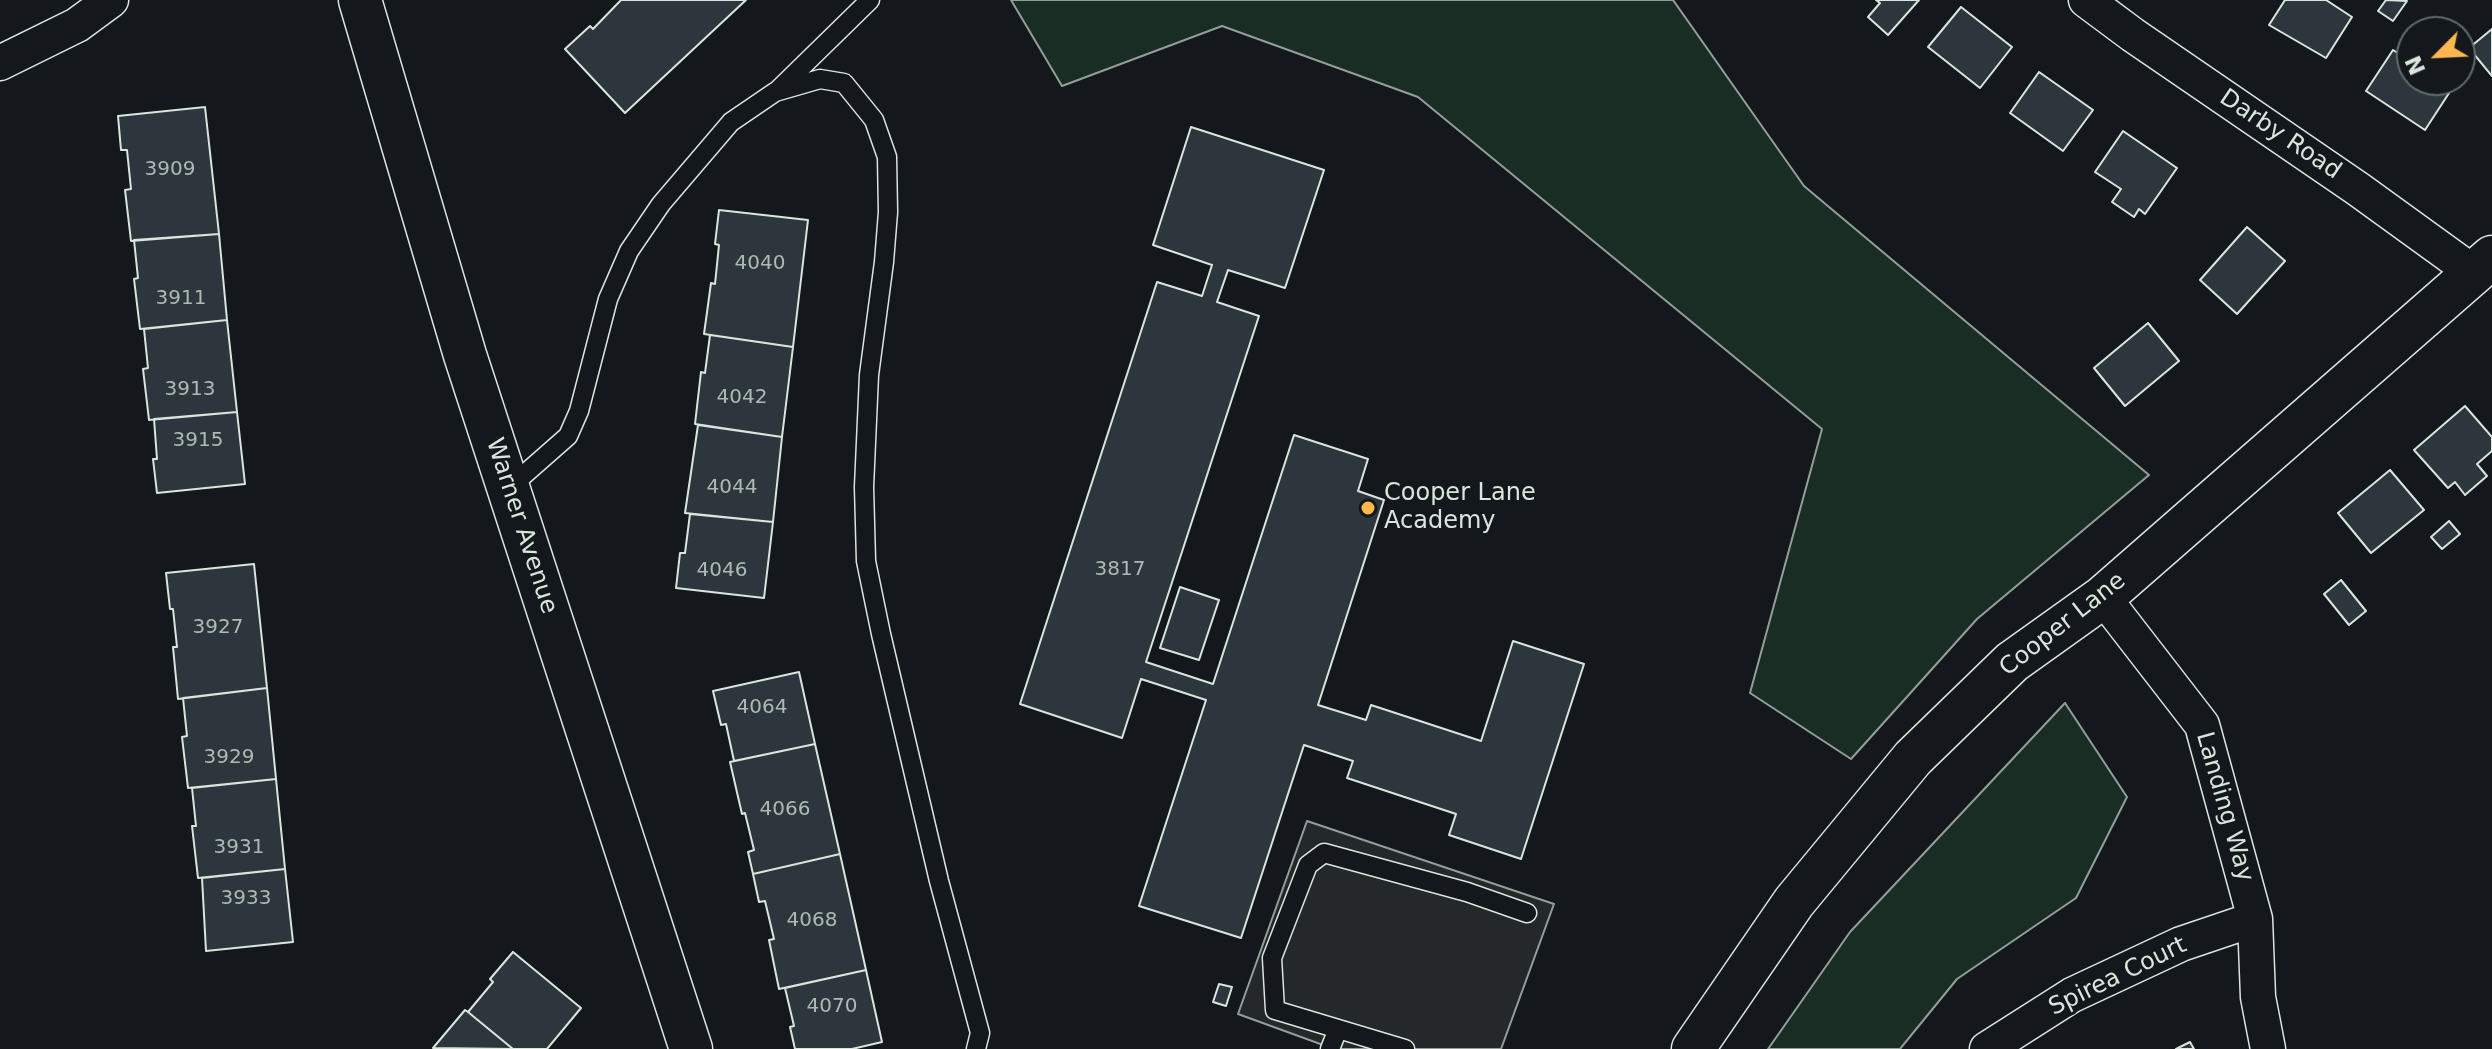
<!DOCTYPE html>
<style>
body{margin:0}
#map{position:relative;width:2492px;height:1049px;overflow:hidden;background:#14181c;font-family:"DejaVu Sans",sans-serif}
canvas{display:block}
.north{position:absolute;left:2396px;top:16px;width:80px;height:80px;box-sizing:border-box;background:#14181c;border:2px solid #626a69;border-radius:50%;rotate:246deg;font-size:22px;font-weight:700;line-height:32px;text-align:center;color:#d8e6dc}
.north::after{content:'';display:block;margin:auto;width:28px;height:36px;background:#ffb74d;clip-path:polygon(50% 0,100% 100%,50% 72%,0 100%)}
</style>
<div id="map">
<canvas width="2492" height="1049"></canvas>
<div class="north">N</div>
</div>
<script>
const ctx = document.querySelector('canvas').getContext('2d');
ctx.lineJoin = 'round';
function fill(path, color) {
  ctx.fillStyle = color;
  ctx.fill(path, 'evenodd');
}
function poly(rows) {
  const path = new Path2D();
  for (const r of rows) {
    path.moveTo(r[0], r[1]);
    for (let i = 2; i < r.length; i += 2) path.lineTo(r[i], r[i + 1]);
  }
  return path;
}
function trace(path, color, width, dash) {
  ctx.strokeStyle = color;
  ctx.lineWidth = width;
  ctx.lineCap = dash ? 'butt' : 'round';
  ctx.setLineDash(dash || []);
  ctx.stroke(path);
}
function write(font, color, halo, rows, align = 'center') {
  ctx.font = font + ' "DejaVu Sans",sans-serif';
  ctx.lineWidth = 6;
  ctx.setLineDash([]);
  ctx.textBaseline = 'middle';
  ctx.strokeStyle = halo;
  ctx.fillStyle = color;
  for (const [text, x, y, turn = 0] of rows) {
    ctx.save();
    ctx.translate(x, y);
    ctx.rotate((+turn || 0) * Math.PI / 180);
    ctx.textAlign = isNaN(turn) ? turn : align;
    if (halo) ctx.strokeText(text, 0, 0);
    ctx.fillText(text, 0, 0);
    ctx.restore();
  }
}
const green = poly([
 [1011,0,1673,0,1804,186,2149,475,1977,619,1851,759,1750,693,1822,429,1418,97,1222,26,1062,86,1011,0],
 [2065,703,2127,797,2076,898,1957,979,1900,1049,1768,1049,1850,932,2065,703]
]);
fill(green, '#1a2d24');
trace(green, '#939e99', 2);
const parking = poly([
 [1307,821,1554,904,1501,1049,1334,1049,1238,1014,1307,821]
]);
fill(parking, '#24282b');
trace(parking, '#939e99', 2);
const building = poly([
 [621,0,746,0,625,113,565,49,590,26,593,29,621,0],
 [1876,0,1919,0,1888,35,1868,17,1880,3,1876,0],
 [2285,0,2326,0,2352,17,2326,58,2269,25,2285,0],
 [2386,0,2407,1,2393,21,2378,11,2386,0],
 [1961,7,2012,47,1980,88,1928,47,1961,7],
 [2492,29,2492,76,2469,48,2492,29],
 [2393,50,2411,61,2412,60,2412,80,2442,80,2453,87,2425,130,2366,91,2393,50],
 [2039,72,2093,110,2063,151,2010,113,2039,72],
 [205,107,219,234,131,241,125,190,131,189,127,150,121,150,118,116,205,107],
 [1191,127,1324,170,1285,288,1228,270,1217,302,1259,316,1146,662,1213,684,1294,435,1368,459,1358,491,1384,500,1318,705,1366,720,1371,705,1481,741,1513,641,1584,664,1521,859,1449,835,1456,814,1347,778,1353,761,1304,745,1241,938,1139,906,1206,700,1141,679,1122,738,1020,704,1157,282,1202,296,1212,265,1153,245,1191,127],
 [2123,131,2177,168,2145,214,2139,209,2134,217,2112,202,2121,189,2095,172,2123,131],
 [719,210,808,220,793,347,704,334,711,283,715,284,719,245,715,244,719,210],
 [2247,227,2285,261,2237,314,2200,280,2247,227],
 [219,234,227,320,140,329,134,279,138,278,134,240,219,234],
 [227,320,237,412,149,420,143,369,148,368,144,329,227,320],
 [2148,323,2179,361,2125,406,2094,368,2148,323],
 [710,335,793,347,782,437,695,424,701,372,705,373,710,335],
 [2465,406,2492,437,2492,451,2477,464,2487,476,2465,495,2455,482,2448,488,2414,450,2465,406],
 [237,412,245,484,157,493,153,459,157,459,154,419,237,412],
 [698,425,782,437,773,522,685,513,698,425],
 [2390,470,2424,510,2371,553,2338,513,2390,470],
 [690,514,773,522,764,598,676,588,680,553,685,553,690,514],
 [2449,521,2460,534,2442,549,2431,537,2449,521],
 [254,564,267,688,178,699,173,647,177,647,173,609,170,609,166,573,254,564],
 [2341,580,2366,611,2349,625,2324,594,2341,580],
 [1180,587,1219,600,1199,660,1160,648,1180,587],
 [799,672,815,744,734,761,726,724,721,725,713,691,799,672],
 [267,688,276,779,188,788,182,737,187,736,183,698,267,688],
 [815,744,840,854,753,874,748,852,754,850,745,813,742,814,730,762,815,744],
 [276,779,285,869,198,878,192,826,196,826,192,788,276,779],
 [840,854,866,970,779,989,769,940,774,939,765,901,759,902,753,874,840,854],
 [285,869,293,942,206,951,202,878,285,869],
 [513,952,581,1008,547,1049,513,1049,468,1012,493,982,490,979,513,952],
 [866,970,882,1042,852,1049,795,1049,790,1027,794,1026,785,988,866,970],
 [1219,984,1232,987,1226,1006,1213,1002,1219,984],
 [465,1010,468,1012,513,1049,433,1048,465,1010],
 [2190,1042,2194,1049,2176,1049,2190,1042]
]);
fill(building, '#2c363c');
trace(building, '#d8e6dc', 2);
const service = poly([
 [778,90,870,0],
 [510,487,568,436,579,411,608,299,629,251,661,204,731,122,775,92,820,79,844,83,874,120,887,157,888,212,884,262,869,375,864,487,866,561,881,634,939,881,980,1033,976,1049],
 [1330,1049,1338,1029],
 [1405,1049,1275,1010,1272,958,1308,865,1324,853,1467,892,1527,913]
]);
const minor = poly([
 [2086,0,2133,35,2358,189,2474,273],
 [0,63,77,25,111,0],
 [2103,597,2202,725,2255,919,2258,997,2268,1049],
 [1987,1049,2072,995,2181,944,2255,919]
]);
const tertiary = poly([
 [360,0,465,355,691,1049],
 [1693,1049,1794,902,1913,758,2012,662,2103,597,2492,257]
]);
trace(service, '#d8e6dc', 21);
trace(minor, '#d8e6dc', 37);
trace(tertiary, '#d8e6dc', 45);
trace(service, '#14181c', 18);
trace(minor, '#14181c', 34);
trace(tertiary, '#14181c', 42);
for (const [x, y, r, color] of [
 [1368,508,8,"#ffb74d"]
]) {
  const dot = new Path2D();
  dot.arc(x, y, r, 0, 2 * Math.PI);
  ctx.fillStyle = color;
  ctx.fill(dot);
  trace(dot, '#14181c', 3);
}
write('20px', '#adbab4', null, [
 ["3909",170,170],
 ["4040",760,264],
 ["3911",181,299],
 ["3913",190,390],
 ["4042",742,398],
 ["3915",198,441],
 ["4044",732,488],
 ["3817",1120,570],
 ["4046",722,571],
 ["3927",218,628],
 ["4064",762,708],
 ["3929",229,758],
 ["4066",785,810],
 ["3931",239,848],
 ["3933",246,899],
 ["4068",812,921],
 ["4070",832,1007]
]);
write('24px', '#d8e6dc', '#14181c', [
 ["Darby Road",2280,135,34],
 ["Warner Avenue",521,526,72],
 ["Cooper Lane",2063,625,-38],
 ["Landing Way",2224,807,74],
 ["Spirea Court",2118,977,-26]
]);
write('24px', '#d8e6dc', '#14181c', [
 ["Cooper Lane",1384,494],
 ["Academy",1384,522]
], 'left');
</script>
